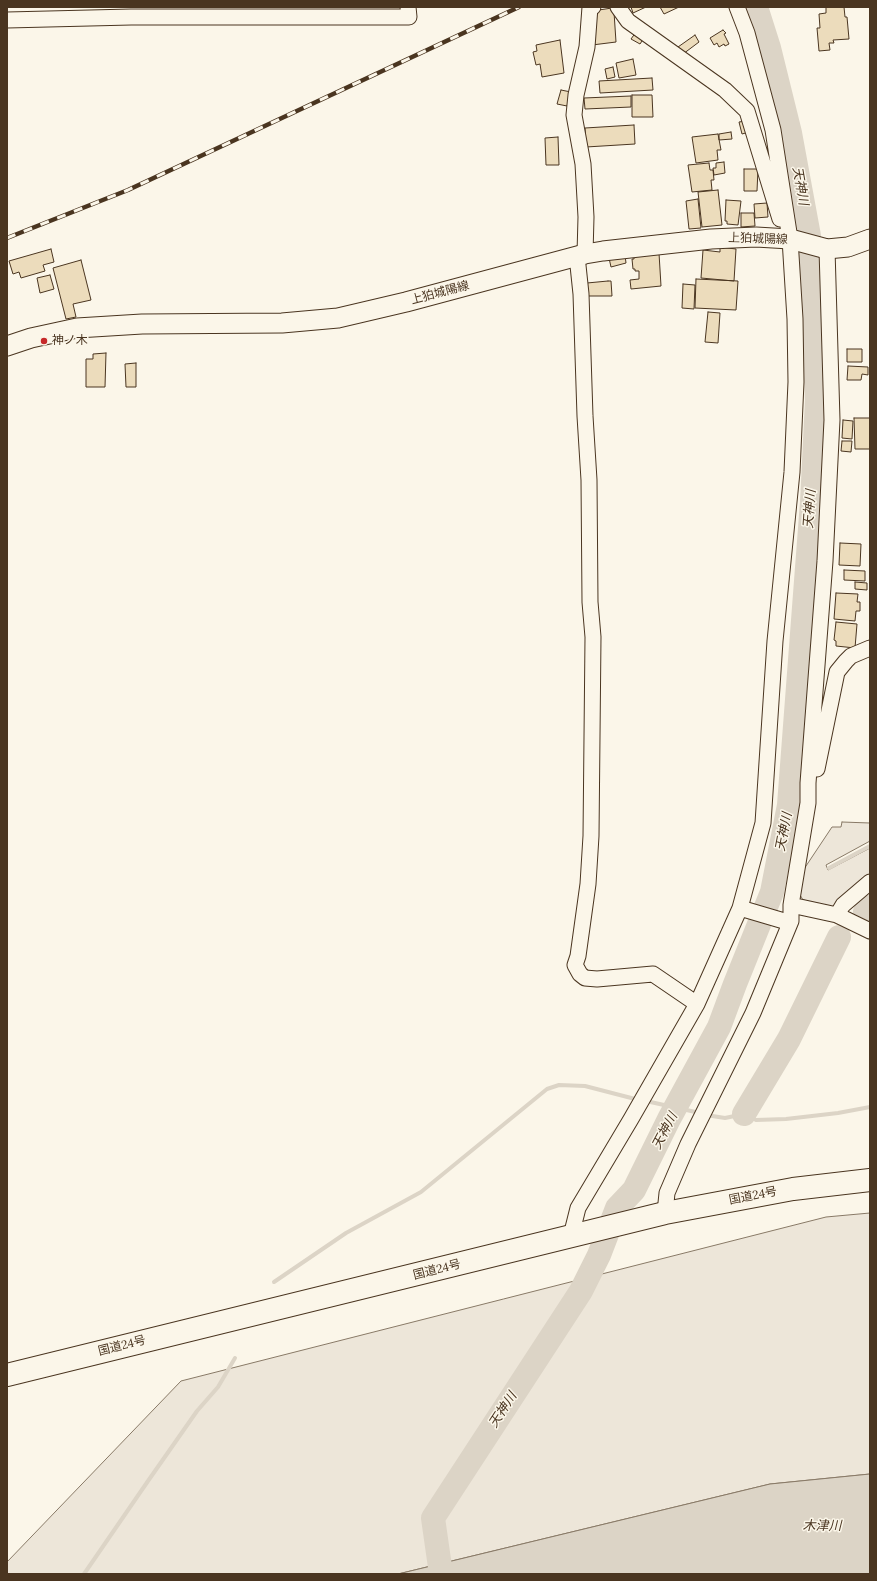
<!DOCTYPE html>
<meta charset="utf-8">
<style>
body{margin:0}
#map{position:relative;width:877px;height:1581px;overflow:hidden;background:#fbf6e9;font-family:Lora,serif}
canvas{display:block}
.frame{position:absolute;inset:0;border:8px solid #4a3520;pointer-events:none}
</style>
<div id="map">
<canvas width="877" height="1581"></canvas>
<div class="frame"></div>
</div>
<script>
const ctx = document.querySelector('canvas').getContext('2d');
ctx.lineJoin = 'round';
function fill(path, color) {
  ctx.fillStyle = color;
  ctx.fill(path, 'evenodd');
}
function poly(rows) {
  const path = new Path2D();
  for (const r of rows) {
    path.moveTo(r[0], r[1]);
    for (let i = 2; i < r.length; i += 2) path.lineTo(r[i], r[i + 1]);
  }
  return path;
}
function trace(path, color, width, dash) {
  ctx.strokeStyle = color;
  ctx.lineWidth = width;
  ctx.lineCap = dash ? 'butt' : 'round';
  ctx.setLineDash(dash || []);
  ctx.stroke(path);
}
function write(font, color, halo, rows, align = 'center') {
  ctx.font = font + ' Lora,"Noto Sans JP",serif';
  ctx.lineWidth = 3;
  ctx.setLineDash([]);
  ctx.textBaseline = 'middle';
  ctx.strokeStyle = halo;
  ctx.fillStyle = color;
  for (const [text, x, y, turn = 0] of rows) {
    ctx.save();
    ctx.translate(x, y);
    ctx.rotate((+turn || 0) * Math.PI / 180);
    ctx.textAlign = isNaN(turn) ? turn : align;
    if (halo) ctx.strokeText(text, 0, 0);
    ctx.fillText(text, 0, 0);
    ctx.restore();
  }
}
const green = poly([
 [842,822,870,823,870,841,826,865,828,870,870,848,870,874,832,907,803,900,799,893,804,869,832,827,841,827,842,822],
 [870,1213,870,1474,770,1484,398,1574,7,1574,7,1562,181,1381,826,1217,870,1213]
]);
fill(green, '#ede6d9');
trace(green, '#887966', 1);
const water = poly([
 [870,1474,870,1574,398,1574,770,1484,870,1474]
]);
fill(water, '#dcd4c6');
trace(water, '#887966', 1);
trace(poly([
 [829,868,870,846],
 [772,892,777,888],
 [646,1101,700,1113],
 [706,1115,725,1118,744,1114,756,1120,786,1119,838,1113,870,1107],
 [274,1282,346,1233,421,1192,547,1089,559,1085,585,1086,639,1100],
 [84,1574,148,1481,197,1411,218,1387,235,1358]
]), '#dcd4c6', 4);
trace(poly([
 [865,912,870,907],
 [744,1114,789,1039,839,937],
 [441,1574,433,1518,581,1291,599,1255,617,1208,634,1190,669,1119,719,1027,735,984,772,892,789,805,812,502,817,400,809,236,790,133,769,48,756,7]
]), '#dcd4c6', 24);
const building = poly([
 [631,7,646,7,633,13,631,7],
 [660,7,679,7,664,14,660,7],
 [826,7,844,7,845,17,847,17,849,39,833,40,834,43,829,43,830,50,819,51,817,28,820,28,819,14,826,13,826,7],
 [612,8,612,12,614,12,616,42,592,45,592,11,612,8],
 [723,30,726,33,724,34,729,44,725,46,724,44,719,47,717,43,714,45,710,38,723,30],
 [636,32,644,38,640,44,631,39,636,32],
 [695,35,699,42,683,54,678,47,695,35],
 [560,40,564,73,542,77,540,64,536,65,533,52,537,51,536,45,560,40],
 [633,59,636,75,619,78,616,63,633,59],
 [613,67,615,77,607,79,605,69,613,67],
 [652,78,653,90,600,93,599,81,652,78],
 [561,90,571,92,567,106,557,104,561,90],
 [632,95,652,95,653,117,632,117,632,95],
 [631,96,631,107,585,109,584,98,631,96],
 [746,121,749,132,742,134,739,122,746,121],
 [634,125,635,144,586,147,585,128,634,125],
 [731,132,732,139,719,140,719,134,731,132],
 [718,134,721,150,717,150,718,160,696,163,692,137,718,134],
 [558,137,559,165,546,165,545,138,558,137],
 [724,162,725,173,714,175,713,168,716,168,716,163,724,162],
 [709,163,710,170,713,170,714,180,711,180,712,190,692,192,688,165,709,163],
 [744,169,758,169,757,191,744,191,744,169],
 [718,190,722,225,702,227,698,192,718,190],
 [698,199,701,228,689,229,686,201,698,199],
 [726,200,741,201,738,225,727,224,727,221,725,221,726,200],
 [767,203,768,217,755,218,754,204,767,203],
 [741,213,754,213,755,226,741,227,741,213],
 [720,247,736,249,734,281,701,278,703,250,720,252,720,247],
 [51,249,54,262,43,265,45,271,21,278,19,272,13,274,9,261,51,249],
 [659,253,661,286,631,289,630,280,639,279,639,271,635,271,635,269,633,269,632,259,634,259,634,257,659,253],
 [625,255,626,263,611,267,609,258,625,255],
 [81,260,91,300,73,304,76,317,66,319,53,268,81,260],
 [50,275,54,289,40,293,37,278,50,275],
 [696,279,738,281,736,310,695,308,696,279],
 [608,281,611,281,612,296,587,296,587,283,608,281],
 [683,284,695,285,694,309,682,308,683,284],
 [708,312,720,313,718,343,705,342,708,312],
 [847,349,862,349,862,362,847,362,847,349],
 [106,353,105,387,86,387,86,359,93,359,93,354,106,353],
 [136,363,136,387,126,387,125,364,136,363],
 [848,366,868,367,868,375,862,374,861,380,847,380,848,366],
 [854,418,870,418,870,449,855,449,854,418],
 [843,420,853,421,852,439,842,438,843,420],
 [842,441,852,441,851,452,841,451,842,441],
 [840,543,861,544,860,566,839,565,840,543],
 [844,570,865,571,865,581,844,580,844,570],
 [855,582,867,583,867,590,855,589,855,582],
 [836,593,858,594,857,602,860,602,860,611,856,611,855,621,834,619,836,593],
 [836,622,857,624,855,648,836,646,836,641,834,640,836,622]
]);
fill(building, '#ecdcbc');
trace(building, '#4a3520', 1);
const minor = poly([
 [618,7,628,21,725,90,747,111,780,219],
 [7,20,131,17,409,17,408,7],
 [585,254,586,217,583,164,574,115,576,95,587,47,590,7,593,7],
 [577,256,581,294,585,416,589,480,590,602,593,637,591,836,588,884,578,956,575,965,580,974,585,978,597,979,653,974,697,1004],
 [817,769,837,672,846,661,851,656,870,648],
 [791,905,837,915,870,931],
 [740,908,784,921,791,921],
 [837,915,843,905,870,882],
 [665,1213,667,1193,688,1144,753,1013,791,921,791,905,808,803,808,783,825,561,832,420,827,249],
 [571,1236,578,1208,631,1119,697,1004,740,908,763,823,775,641,792,472,796,382,795,319,790,239,773,130,747,33,737,7]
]);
const major = poly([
 [7,346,31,338,77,328,142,324,282,323,338,318,406,302,585,254,603,251,711,239,756,237,790,239,827,249,848,247,870,239]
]);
const highway = poly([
 [7,1375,665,1213,793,1189,870,1180]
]);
trace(minor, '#4a3520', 17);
trace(major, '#4a3520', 21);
trace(highway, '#4a3520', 24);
trace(minor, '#fbf6e9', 15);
trace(major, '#fbf6e9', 19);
trace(highway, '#fbf6e9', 22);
const rail = poly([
 [7,238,128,190,519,7]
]);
trace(rail, '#4a3520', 4.5);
trace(rail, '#fbf6e9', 3, [9]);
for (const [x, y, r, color] of [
 [44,341,4,"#c62828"]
]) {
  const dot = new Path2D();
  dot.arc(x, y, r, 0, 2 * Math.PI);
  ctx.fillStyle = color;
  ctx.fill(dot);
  trace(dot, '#fbf6e9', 1.5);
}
write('12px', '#4a3520', '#fbf6e9', [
 ["上狛城陽線",758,239,2],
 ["上狛城陽線",440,293,-15],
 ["国道24号",753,1196,-11],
 ["国道24号",437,1270,-14],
 ["国道24号",122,1346,-14]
]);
write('12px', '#4a3520', '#fbf6e9', [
 ["神ノ木",52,341]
], 'left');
write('italic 13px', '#4a3520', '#fbf6e9', [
 ["天神川",800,186,80],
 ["天神川",810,509,-86],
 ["天神川",784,832,-79],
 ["天神川",665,1131,-62],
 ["天神川",503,1410,-57],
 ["木津川",822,1526]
]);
</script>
